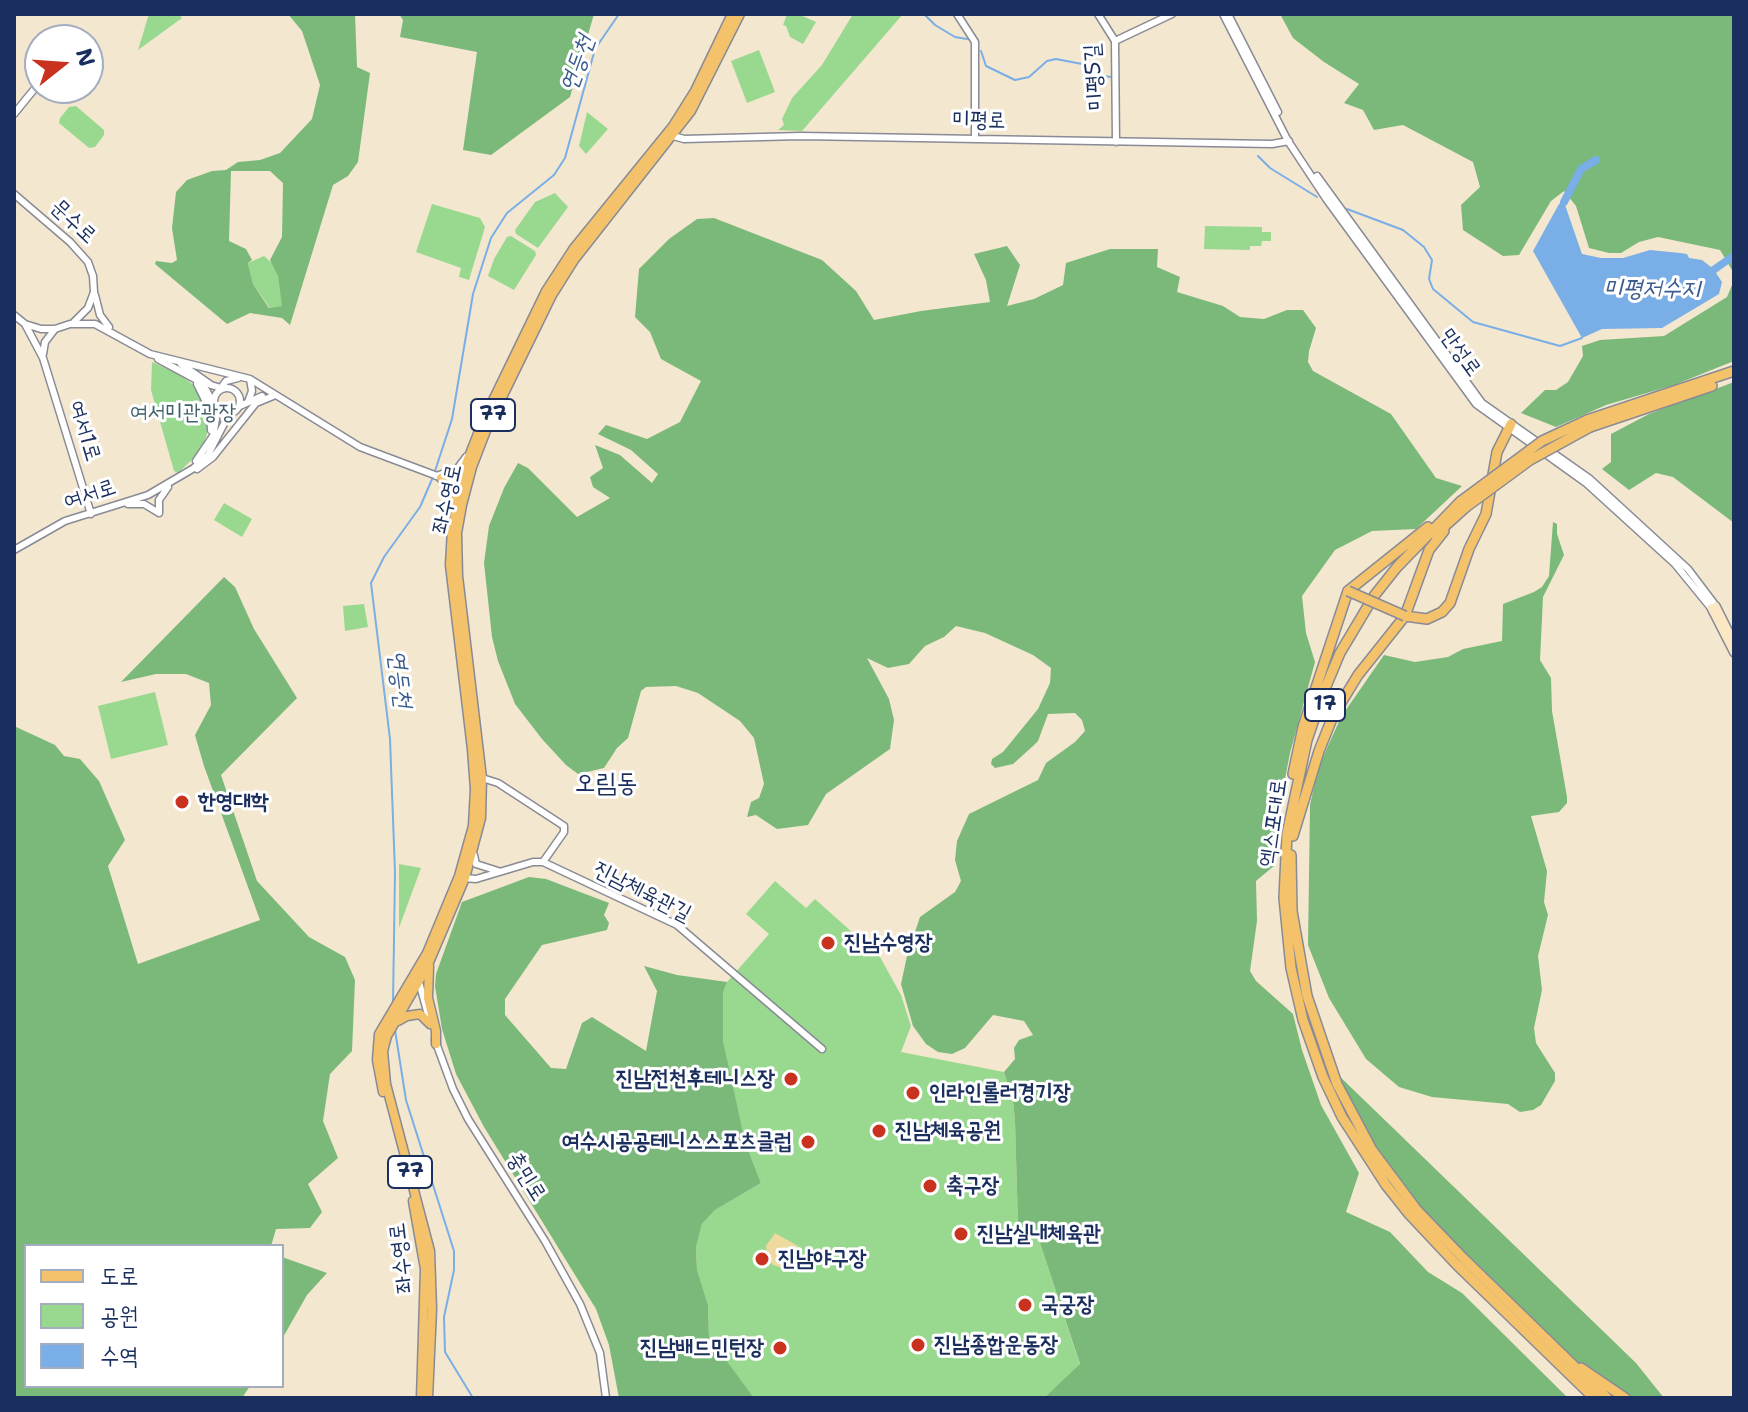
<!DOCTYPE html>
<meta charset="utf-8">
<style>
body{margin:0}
#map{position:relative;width:1748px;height:1412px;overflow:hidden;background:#f4e7cf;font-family:"Shantell Sans","Poor Story",sans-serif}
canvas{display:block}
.frame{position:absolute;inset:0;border:16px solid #1b2f5e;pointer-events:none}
.legend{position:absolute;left:24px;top:1244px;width:260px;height:144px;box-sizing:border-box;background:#fff;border:2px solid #a4acbf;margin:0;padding:10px 14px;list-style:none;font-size:24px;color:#1b2f5e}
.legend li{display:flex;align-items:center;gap:16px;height:40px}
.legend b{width:40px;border:2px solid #a4acbf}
.north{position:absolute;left:24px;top:24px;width:80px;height:80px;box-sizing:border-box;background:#fff;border:2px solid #a4acbf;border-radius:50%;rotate:73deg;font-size:22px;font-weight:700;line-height:32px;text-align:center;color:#1b2f5e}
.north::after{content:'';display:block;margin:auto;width:28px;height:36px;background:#c8321e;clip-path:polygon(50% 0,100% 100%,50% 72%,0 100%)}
</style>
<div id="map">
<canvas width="1748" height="1412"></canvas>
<div class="frame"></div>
<ul class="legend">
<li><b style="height:10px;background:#f4c26a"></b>도로</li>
<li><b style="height:22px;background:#99d98f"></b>공원</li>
<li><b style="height:22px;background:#79aee6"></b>수역</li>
</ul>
<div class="north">N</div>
</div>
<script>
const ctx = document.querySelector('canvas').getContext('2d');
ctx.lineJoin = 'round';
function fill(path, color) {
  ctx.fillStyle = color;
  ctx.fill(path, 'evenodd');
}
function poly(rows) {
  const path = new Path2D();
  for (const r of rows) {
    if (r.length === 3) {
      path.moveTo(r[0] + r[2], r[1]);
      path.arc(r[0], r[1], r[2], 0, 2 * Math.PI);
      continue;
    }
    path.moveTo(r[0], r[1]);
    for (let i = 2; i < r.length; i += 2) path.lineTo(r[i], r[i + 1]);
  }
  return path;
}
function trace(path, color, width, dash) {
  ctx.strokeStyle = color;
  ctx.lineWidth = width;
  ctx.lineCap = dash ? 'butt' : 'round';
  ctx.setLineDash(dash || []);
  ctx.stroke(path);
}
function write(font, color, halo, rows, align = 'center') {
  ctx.font = font + ' "Shantell Sans","Poor Story",sans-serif';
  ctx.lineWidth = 6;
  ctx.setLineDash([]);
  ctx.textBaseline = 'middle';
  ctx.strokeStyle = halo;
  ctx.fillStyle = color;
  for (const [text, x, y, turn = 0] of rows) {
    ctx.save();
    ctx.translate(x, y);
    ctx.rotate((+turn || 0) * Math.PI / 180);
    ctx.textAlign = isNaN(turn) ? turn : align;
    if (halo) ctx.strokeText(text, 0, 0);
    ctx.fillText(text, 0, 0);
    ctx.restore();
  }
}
fill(poly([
 [149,14,179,14,182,18,138,50],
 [787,14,798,14,816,22,803,44,790,37,786,26,783,25],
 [853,14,903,14,802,131,778,130,784,125,782,119,792,98,822,65],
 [759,50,775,92,747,103,731,61],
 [76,106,104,130,104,135,95,147,89,148,59,123,60,118,69,107],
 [587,112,608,129,586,154,579,146],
 [555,193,568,207,538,248,516,234,515,230,535,202],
 [432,204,480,218,485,227,469,280,459,277,461,268,416,252],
 [1205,226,1262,227,1262,232,1271,232,1271,241,1262,241,1261,246,1250,246,1250,250,1204,249],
 [511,236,535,251,536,255,514,290,488,276,494,259,507,237],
 [264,256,274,265,278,276,283,306,270,308,253,284,248,263],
 [152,362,179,374,195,386,208,413,209,428,201,451,178,473,174,471,151,390],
 [224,503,252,519,242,537,214,520],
 [364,604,368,627,345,631,343,606],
 [155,692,168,745,111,759,98,706],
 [399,864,421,868,399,928],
 [775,881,806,908,815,899,880,957,901,995,911,1026,901,1052,1004,1072,1013,1101,1015,1121,1018,1225,1038,1237,1080,1365,1044,1398,754,1398,719,1354,709,1337,708,1305,697,1271,696,1248,702,1224,715,1210,761,1183,745,1142,731,1083,723,1041,723,993,727,982,769,934,746,914]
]), '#99d98f');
fill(poly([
 [288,14,355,14,357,67,370,73,358,162,348,176,333,185,290,325,282,318,250,313,227,324,155,264,156,261,172,263,177,260,172,228,176,192,187,180,212,171,226,170,238,162,260,160,280,153,312,119,320,85,302,31],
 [231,171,270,171,283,183,282,237,270,260,278,276,282,306,269,308,253,284,248,263,252,260,246,249,229,241],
 [399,14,594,14,570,97,491,155,463,150,477,52,400,37,403,20],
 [1280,14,1734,14,1734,361,1674,385,1606,405,1556,427,1521,413,1545,390,1556,390,1568,382,1583,356,1582,346,1600,340,1664,336,1727,297,1732,285,1732,270,1720,250,1658,237,1639,242,1621,253,1609,253,1589,248,1576,206,1564,191,1551,201,1519,255,1503,256,1463,230,1461,205,1480,187,1473,162,1403,125,1374,130,1363,110,1344,103,1359,84,1324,62,1293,38],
 [714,218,822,260,856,291,874,320,921,311,990,302,986,280,974,254,1007,246,1020,265,1007,306,1034,299,1063,285,1066,263,1110,249,1158,249,1157,267,1180,277,1177,292,1223,306,1240,317,1264,319,1287,310,1303,310,1316,328,1309,351,1308,362,1313,371,1391,414,1436,478,1462,486,1416,529,1372,531,1335,550,1302,596,1306,633,1315,662,1290,753,1277,820,1275,865,1256,881,1257,921,1250,971,1256,981,1293,1014,1302,1050,1321,1105,1359,1173,1346,1212,1390,1232,1428,1272,1462,1293,1568,1398,1044,1398,1080,1364,1038,1237,1018,1225,1015,1121,1013,1101,1004,1072,1015,1059,1014,1048,1019,1040,1033,1035,1024,1021,993,1015,965,1048,952,1054,938,1052,926,1044,913,1026,901,984,907,956,920,917,955,892,961,881,955,860,957,841,969,814,1038,780,1046,763,1075,742,1085,731,1082,720,1075,713,1048,714,1038,741,1033,746,1013,764,995,768,991,764,992,759,1003,752,1038,709,1050,683,1051,668,1033,655,985,633,956,626,944,637,925,646,909,664,888,668,867,658,889,699,894,720,890,749,826,794,808,825,777,829,756,815,747,817,751,802,759,798,764,784,754,738,740,721,698,693,676,686,646,687,641,691,628,738,617,748,604,768,578,774,566,765,542,739,515,704,498,661,492,637,484,563,489,526,504,488,518,463,528,468,577,517,610,498,593,487,590,477,603,468,595,445,620,455,652,483,658,474,631,450,598,434,606,425,647,439,680,422,701,381,661,359,650,332,635,317,639,269,669,239,697,219],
 [1734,382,1734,523,1673,477,1656,473,1629,490,1602,469,1611,462,1611,434,1649,414],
 [1553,522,1557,524,1557,534,1564,555,1543,597,1540,660,1551,678,1552,711,1567,797,1567,803,1559,812,1531,816,1547,871,1544,902,1548,915,1538,956,1542,990,1534,1028,1536,1043,1555,1073,1555,1081,1541,1105,1533,1110,1520,1112,1508,1104,1432,1097,1399,1087,1366,1059,1329,998,1308,945,1310,805,1318,768,1341,717,1384,655,1415,662,1448,657,1463,649,1502,641,1503,604,1534,592,1542,587,1549,576],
 [224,577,235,587,254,629,297,698,221,775,257,881,309,937,345,957,355,980,352,1051,330,1074,323,1121,338,1158,308,1184,322,1212,310,1228,276,1229,271,1246,26,1246,26,1386,250,1386,242,1398,14,1398,14,726,55,745,64,756,80,759,99,781,125,840,108,866,138,964,260,920,204,766,195,735,211,705,209,683,186,674,156,674,121,682],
 [529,877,546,879,609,903,604,915,609,923,607,930,542,945,505,999,505,1015,551,1068,566,1069,582,1023,592,1017,646,1051,657,991,644,966,677,975,727,982,723,993,723,1041,745,1142,761,1183,715,1210,702,1224,696,1248,697,1270,708,1305,709,1337,754,1398,619,1398,609,1345,596,1309,484,1127,456,1074,442,1029,435,986,436,974,462,902],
 [1332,1069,1636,1363,1664,1398,1605,1398,1399,1197,1353,1133,1331,1086],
 [282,1257,327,1273,307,1295,282,1339]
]), '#7ab97a');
fill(poly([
 [775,1233,798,1246,785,1269,773,1265,767,1256,766,1246]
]), '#eeda9e');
fill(poly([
 [1564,202,1582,254,1601,258,1623,258,1650,250,1680,253,1687,254,1689,258,1702,260,1711,267,1734,251,1734,260,1716,273,1722,282,1719,294,1662,328,1602,329,1582,338,1533,251,1559,204]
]), '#79aee6');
trace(poly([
 [924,14,935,25,955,37,967,39],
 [981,51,986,66,1015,80,1029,77,1047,61,1056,59,1082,64,1102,76,1112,77],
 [1258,156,1270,168,1317,197],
 [1347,209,1403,230,1424,247,1432,260,1429,279,1433,289,1473,322,1560,346,1582,338],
 [435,471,452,419,473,294,491,238,507,213,554,175,565,158,595,49,619,14],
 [393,1004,395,872,390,739,371,583,384,557,420,507,433,477],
 [395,1030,406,1100,454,1251,454,1270,444,1317,445,1352,473,1398]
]), '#79aee6', 2);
trace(poly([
 [1564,202,1581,169,1596,160]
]), '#79aee6', 8);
const tertiary = poly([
 [957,14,975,42,975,139],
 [1098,14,1115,41,1116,142],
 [1223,14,1288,141,1327,200,1476,404,1586,483,1675,564,1711,608],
 [1228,14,1278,112],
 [1115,41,1172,14],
 [14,114,36,87],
 [670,135,684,139,801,136,1272,144,1289,141],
 [1317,176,1482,403,1590,479,1688,569,1716,606],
 [14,194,70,242,88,262,93,276,94,292,88,308,74,322],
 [95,295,100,315,109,327],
 [14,315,25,324,41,329,55,329,70,324,95,324,150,354,250,379,360,447,464,486],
 [25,324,43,358,91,514],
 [43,354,45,342,55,329],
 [158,359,197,380,205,388,215,406,216,419,213,436,196,461],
 [181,364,211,385,221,388,226,381,238,378],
 [197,384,210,410,211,430],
 [227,401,13],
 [248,402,252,391,250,379],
 [240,406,262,396],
 [197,469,213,457,256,403,273,396],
 [436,476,457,469,466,457],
 [128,504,144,504,159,513],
 [159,513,159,500,168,487],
 [14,550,65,521,148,495,194,468,208,455,229,414],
 [482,778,498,783,564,826,564,832,543,862],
 [474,855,476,864,498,871],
 [464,878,476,879,533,862,543,862,677,925,822,1049],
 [419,982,430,1022],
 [435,1040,453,1089,468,1119,545,1241,580,1304,600,1353,606,1398]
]);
const secondary = poly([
 [1716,606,1734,642],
 [1711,608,1734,653]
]);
const primary = poly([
 [441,478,446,484,454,505],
 [429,966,428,998,436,1031,436,1044],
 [398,1021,407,1016,420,1014,430,1024],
 [383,1092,377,1060,379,1034,427,953,459,876,473,826,475,789,472,749,450,565,452,529,464,469,483,421,546,291,574,248,673,126,695,91,732,14],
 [413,1201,425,1269,421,1398],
 [428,1398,432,1309,430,1251,386,1084,383,1051,387,1036,427,967,465,878,481,818,482,778,458,576,457,533,462,505,472,467,487,428,552,295,574,260,691,111,740,14]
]);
const trunk = poly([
 [1587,420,1734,371],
 [1590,427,1712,386],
 [1461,501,1397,567,1374,596,1340,653,1322,696,1307,740,1287,834,1284,898,1291,968,1303,1020,1323,1077,1342,1117,1386,1185,1409,1214,1456,1264,1594,1398],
 [1435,535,1466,507],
 [1405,616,1427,619,1442,612,1450,603,1469,549,1486,514,1497,452,1511,424],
 [1293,774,1303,727,1348,591,1428,527],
 [1293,836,1319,751,1333,716,1358,675,1405,616,1429,550,1444,531],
 [1291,855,1292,911,1307,996,1337,1084,1372,1150,1416,1209,1463,1258,1607,1398],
 [1581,1368,1625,1398]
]);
trace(tertiary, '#888b96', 9);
trace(secondary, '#888b96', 10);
trace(primary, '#888b96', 11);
trace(trunk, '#888b96', 12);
trace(tertiary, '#fff', 6);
trace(secondary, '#fbe7c3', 7);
trace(primary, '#f4c26a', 8);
trace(trunk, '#f4c26a', 9);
const trunkBridge = poly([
 [1461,501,1542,441,1587,420],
 [1466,507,1530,460,1590,427],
 [1348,591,1405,616]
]);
trace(trunkBridge, '#888b96', 12, []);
trace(trunkBridge, '#f4c26a', 9);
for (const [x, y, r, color] of [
 [182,802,8,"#c8321e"],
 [828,943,8,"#c8321e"],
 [791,1079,8,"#c8321e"],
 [913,1093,8,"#c8321e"],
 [879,1131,8,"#c8321e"],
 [808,1142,8,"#c8321e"],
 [930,1186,8,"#c8321e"],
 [961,1234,8,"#c8321e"],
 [762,1259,8,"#c8321e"],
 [1025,1305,8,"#c8321e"],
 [918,1345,8,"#c8321e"],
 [780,1348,8,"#c8321e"]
]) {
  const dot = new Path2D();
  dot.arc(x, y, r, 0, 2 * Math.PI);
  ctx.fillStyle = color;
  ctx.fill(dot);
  trace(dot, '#fff', 3);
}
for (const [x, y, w] of [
 [493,415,44],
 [1325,705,40],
 [410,1172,44]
]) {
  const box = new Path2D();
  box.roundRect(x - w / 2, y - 16, w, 32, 6);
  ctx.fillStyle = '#fff';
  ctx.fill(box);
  trace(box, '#1b2f5e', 2);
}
write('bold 20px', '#1b2f5e', null, [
 ["77",493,415],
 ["17",1325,705],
 ["77",410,1172]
]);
write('22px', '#1b2f5e', '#fff', [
 ["미평5길",1095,77,-94],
 ["미평로",979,121,1],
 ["문수로",73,222,43],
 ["만성로",1460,353,54],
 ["여서1로",84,431,73],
 ["여서로",90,495,-18],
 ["좌수영로",448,499,-78],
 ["엑스포대로",1274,823,-82],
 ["진남체육관길",642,892,27],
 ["충민로",526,1177,58],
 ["좌수영로",402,1258,-97]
]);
write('22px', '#41626d', '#fff', [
 ["여서미관광장",183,413]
]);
write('bold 22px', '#1b2f5e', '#fff', [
 ["한영대학",198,802],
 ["진남수영장",844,943],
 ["진남전천후테니스장",775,1079,"right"],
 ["인라인롤러경기장",929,1093],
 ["진남체육공원",895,1131],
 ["여수시공공테니스스포츠클럽",792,1142,"right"],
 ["축구장",946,1186],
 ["진남실내체육관",977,1234],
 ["진남야구장",778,1259],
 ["국궁장",1041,1305],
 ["진남종합운동장",934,1345],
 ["진남배드민턴장",764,1348,"right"]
], 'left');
write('italic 24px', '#3c5b8e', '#fff', [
 ["연등천",578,64,-70],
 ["미평저수지",1652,290],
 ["연등천",399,679,83]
]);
write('26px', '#1b2f5e', '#fff', [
 ["오림동",606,784]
]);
</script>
